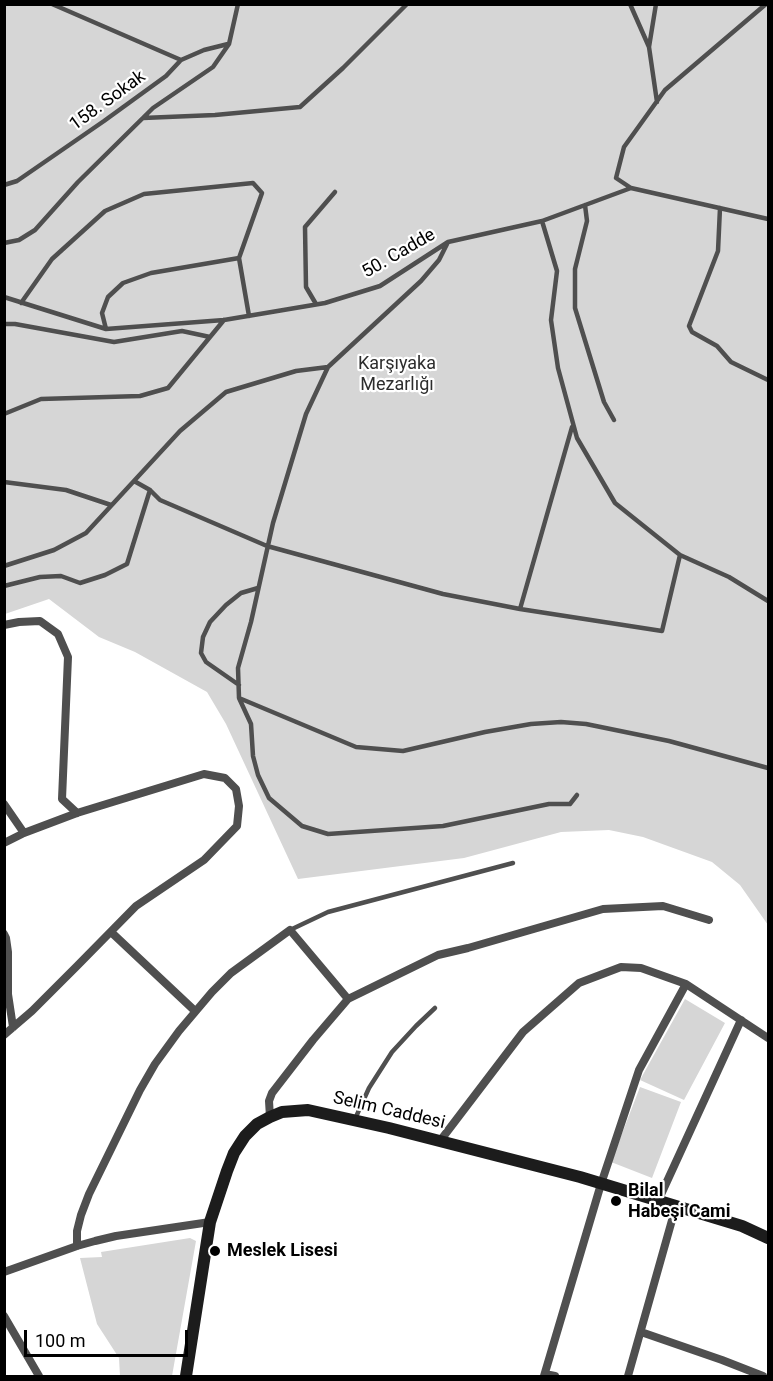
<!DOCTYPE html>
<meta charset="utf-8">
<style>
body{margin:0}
#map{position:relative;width:773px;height:1381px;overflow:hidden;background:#fff;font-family:Roboto,sans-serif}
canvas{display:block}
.frame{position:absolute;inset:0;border:6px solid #000;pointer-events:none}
.scale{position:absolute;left:24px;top:1330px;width:164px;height:27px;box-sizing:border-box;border:3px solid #000;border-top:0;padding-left:8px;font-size:18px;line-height:21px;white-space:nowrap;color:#000;-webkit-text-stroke:4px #fff;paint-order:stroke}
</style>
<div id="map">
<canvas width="773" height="1381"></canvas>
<div class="frame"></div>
<div class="scale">100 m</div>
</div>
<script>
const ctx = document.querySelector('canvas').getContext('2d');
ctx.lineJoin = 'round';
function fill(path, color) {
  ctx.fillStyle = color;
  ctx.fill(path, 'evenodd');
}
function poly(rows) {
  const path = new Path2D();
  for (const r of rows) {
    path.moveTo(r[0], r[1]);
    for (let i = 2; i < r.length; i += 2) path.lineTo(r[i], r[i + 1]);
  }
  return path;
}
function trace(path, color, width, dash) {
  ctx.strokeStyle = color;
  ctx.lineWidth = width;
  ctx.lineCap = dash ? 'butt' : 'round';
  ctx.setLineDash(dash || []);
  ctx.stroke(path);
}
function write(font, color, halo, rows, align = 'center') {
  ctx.font = font + ' Roboto,sans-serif';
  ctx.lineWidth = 4.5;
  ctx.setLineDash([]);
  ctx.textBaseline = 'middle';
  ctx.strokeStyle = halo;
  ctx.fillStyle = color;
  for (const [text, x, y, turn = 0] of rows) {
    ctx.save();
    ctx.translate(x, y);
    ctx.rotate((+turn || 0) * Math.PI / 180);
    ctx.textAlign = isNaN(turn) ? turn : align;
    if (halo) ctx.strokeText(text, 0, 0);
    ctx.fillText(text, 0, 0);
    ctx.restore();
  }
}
fill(poly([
 [4,5,768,5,768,925,740,885,712,862,643,837,609,830,561,832,464,858,298,879,226,724,207,692,135,652,99,637,49,599,5,614],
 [685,999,725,1023,684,1100,640,1080],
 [640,1087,681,1102,652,1178,611,1162],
 [190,1238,196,1241,172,1376,120,1376,119,1358,97,1324,80,1258,102,1257,101,1252]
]), '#d6d6d6');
trace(poly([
 [52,4,181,60],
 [630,4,649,47,657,102],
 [649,47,656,4],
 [143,118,215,115,300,107,343,68,407,4],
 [4,185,17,181,104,121,166,76,181,60,204,50,228,44],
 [631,188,616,178,624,147,665,90,766,4],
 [585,205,587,221,575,269,575,308,604,402,614,420],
 [720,208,718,251,689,326,692,332,717,346,731,362,768,380],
 [542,221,557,271,551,320,558,368,577,438,615,503,680,555,729,577,768,601],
 [448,242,439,260,421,281,328,367,306,414,273,523,251,622,238,668,239,698,356,747,403,751,485,732,531,724,561,722,586,724,669,741,768,768],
 [4,243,19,240,35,230,78,182,153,108,213,67,229,44,238,4],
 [4,297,106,329,224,320,325,303,380,286,448,242,542,221,631,188,768,219],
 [21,303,52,259,105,211,144,194,253,183,262,193,239,258,249,316],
 [316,304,306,287,305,227,335,192],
 [4,324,15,324,114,342,182,331,210,337],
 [106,329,102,313,108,297,123,283,151,273,239,258],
 [4,414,41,399,140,396,168,388,224,320],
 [134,481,150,490,160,500,267,546,443,594,520,609,662,631,680,555],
 [4,482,66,490,111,505],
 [4,566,54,550,86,533,180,431,226,392,296,371,328,367],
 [4,586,40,577,61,576,80,583,105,575,127,564,150,490],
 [520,609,572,427],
 [239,685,206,662,201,653,203,637,210,622,226,605,241,593,258,588],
 [239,698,251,724,253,756,258,775,269,798,302,826,328,834,443,826,549,804,570,804,577,795],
 [290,930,328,912,513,863],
 [355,1119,369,1088,392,1052,416,1026,435,1008]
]), '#4f4f4f', 4.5);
trace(poly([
 [4,625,19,622,40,621,58,634,68,657,62,799,77,813],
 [4,804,24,833],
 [4,843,24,833,77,813,204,774,225,778,236,789,239,806,237,826,204,860,136,906,77,966,32,1011,4,1035],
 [111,932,195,1011],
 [4,934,6,938,8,952,8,994,13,1027],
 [270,1117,269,1101,272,1093,313,1040,348,999,438,955,468,948,603,909,663,906,709,920],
 [440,1141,523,1032,579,983,621,967,641,968,686,984,768,1038],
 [658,1201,741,1020],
 [77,1246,77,1231,81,1215,89,1194,140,1090,155,1064,179,1031,212,992,231,973,290,930,348,999],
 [4,1272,77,1246,95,1241,116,1236,210,1222],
 [4,1316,39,1376],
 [641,1332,722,1360,763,1376],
 [545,1374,555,1376],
 [544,1376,601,1184,639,1070,686,984],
 [628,1376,676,1206]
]), '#4f4f4f', 8);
trace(poly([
 [186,1376,210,1222,227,1171,234,1153,245,1136,257,1124,270,1117,282,1112,308,1110,389,1128,580,1177,742,1226,768,1238]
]), '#1c1c1c', 12);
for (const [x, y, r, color] of [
 [616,1201,6,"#000"],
 [215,1251,6,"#000"]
]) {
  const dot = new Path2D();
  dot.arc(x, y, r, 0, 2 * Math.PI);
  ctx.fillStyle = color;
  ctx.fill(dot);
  trace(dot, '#fff', 2);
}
write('18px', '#000', '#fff', [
 ["158. Sokak",108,101,-36],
 ["50. Cadde",399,254,-30],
 ["Selim Caddesi",389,1111,13]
]);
write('18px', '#2d2d2d', '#fff', [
 ["Karşıyaka",397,364],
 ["Mezarlığı",397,385]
]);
write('bold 18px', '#000', '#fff', [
 ["Bilal",628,1191],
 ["Habeşi Cami",628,1212],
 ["Meslek Lisesi",227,1251]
], 'left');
</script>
